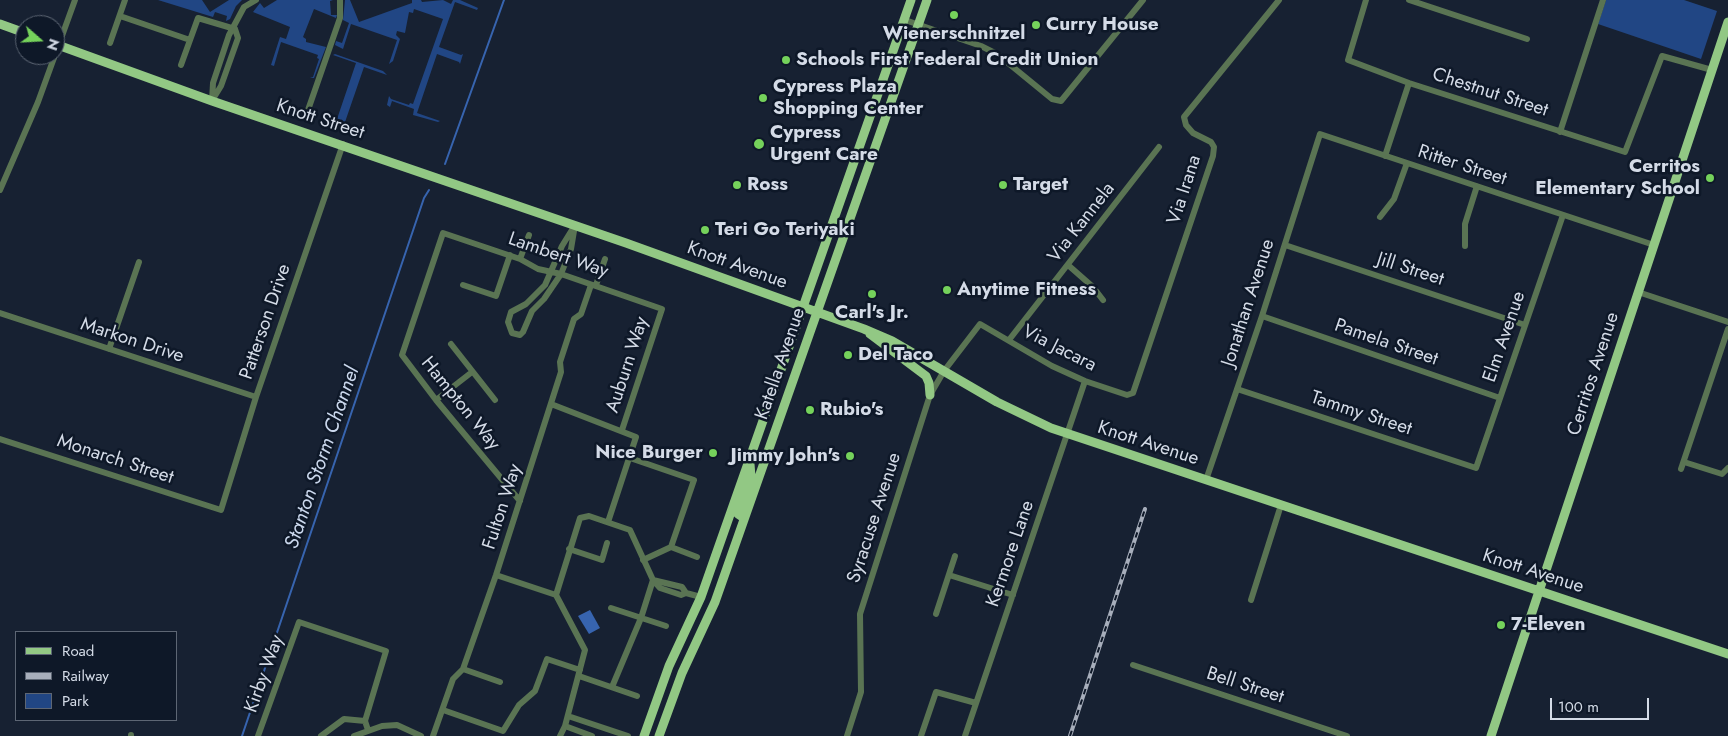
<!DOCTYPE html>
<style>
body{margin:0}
#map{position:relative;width:1728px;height:736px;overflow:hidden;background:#172132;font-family:Jost,sans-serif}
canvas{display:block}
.legend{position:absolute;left:15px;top:631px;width:162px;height:90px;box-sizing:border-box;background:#0e1828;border:1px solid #5d6674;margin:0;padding:6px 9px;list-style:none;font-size:15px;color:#d4dbe7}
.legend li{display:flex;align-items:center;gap:10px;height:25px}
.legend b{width:25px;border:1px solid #5d6674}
.north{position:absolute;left:15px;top:15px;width:50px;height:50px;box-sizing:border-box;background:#0e1828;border:1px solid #5d6674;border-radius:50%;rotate:109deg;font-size:14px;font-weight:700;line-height:20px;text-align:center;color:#d4dbe7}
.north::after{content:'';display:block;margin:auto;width:18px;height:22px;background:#75d25b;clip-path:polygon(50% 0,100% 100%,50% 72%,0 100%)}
.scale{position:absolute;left:1550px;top:698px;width:99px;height:22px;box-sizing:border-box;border:2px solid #d4dbe7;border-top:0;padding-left:6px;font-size:15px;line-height:18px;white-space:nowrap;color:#d4dbe7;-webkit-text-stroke:4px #0e1828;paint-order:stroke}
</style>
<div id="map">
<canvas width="1728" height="736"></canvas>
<ul class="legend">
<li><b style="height:6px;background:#92c884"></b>Road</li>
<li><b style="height:6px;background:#a7aebb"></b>Railway</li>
<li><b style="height:14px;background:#214684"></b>Park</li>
</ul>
<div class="north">N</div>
<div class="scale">100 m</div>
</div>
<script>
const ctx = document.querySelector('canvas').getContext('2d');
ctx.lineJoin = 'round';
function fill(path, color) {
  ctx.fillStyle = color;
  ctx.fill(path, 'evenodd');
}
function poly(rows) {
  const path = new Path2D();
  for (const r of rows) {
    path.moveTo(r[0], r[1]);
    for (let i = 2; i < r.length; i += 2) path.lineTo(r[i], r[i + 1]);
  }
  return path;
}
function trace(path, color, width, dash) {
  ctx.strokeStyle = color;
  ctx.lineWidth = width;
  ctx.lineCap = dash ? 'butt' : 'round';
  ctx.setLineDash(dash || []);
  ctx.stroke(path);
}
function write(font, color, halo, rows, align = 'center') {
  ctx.font = font + ' Jost,sans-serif';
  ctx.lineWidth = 5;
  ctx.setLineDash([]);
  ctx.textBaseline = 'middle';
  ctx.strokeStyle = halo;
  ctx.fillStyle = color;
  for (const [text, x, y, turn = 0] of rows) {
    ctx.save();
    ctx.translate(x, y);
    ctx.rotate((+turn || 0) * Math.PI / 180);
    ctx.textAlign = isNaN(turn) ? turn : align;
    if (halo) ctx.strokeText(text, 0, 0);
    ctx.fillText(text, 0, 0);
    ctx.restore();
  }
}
fill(poly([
 [158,0,202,0,210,12,229,0,242,0,236,6,230,19,226,21,227,16,215,12,213,17],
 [277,0,333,0,330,1,331,15,337,15,336,18,314,9,303,37,306,39,306,42,326,47,314,78,310,78,313,77,319,59,317,58,318,55,281,42,274,66,271,65,280,37,286,39,290,27,253,12,260,3,264,8],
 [345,0,350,0,359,22,412,3,412,0,421,0,422,2,443,0,451,4,453,0,460,0,478,8,477,10,455,2,439,47,461,55,463,54,460,64,459,62,437,54,417,113,440,121,438,122,413,115,414,109,392,101,390,107,387,105,389,96,391,99,409,105,410,103,413,104,443,19,414,9,413,13,409,12,405,33,397,31,396,35,400,39,393,61,389,64,397,40,351,24,343,49,335,45,336,41,342,43,349,23,343,20],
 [1606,0,1684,0,1717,11,1701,59,1598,24],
 [335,54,383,71,387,75,364,67,344,125,336,122,356,63,333,55]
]), '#214684');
fill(poly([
 [590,610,600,628,589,634,578,616]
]), '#3764af');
trace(poly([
 [445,164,504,0],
 [242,736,424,198,429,190]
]), '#3764af', 2);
trace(poly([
 [1366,0,1348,60,1409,83,1625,152,1662,56,1712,70],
 [1409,0,1527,39],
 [120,16,190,40],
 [905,20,981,46,997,54,1052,99,1061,101,1143,0],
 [110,43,125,0],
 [181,65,198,18,235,29],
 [213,99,221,86,238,38,235,29],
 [212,101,213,83,229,35,244,7,256,0],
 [308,110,340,18,340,0],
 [1560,132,1603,0],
 [1385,156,1409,83],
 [0,190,38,102,75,0],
 [1380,217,1394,199,1407,163],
 [575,225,571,249,561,274,544,299,532,311,523,332,520,335,512,333,508,322,511,312,526,304,545,285,562,246,575,225],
 [1285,245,1525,325],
 [1465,246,1465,224,1477,186],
 [520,259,529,235],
 [1068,265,1093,287,1103,300],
 [463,285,496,296,510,255],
 [596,285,605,259],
 [1638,292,1728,322],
 [0,313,256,397],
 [1262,316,1500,398],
 [1009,340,1159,147],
 [451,344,495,400],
 [109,349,139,262],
 [1237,389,1476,468,1563,215],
 [436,400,472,372],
 [551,404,636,437,608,522],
 [0,439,221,510,256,397,343,144],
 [630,458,694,480,671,547,643,560],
 [1684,462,1722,474,1728,468],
 [1681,469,1728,329],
 [1206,480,1262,316,1320,134,1654,245],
 [520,501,436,400,402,355,443,233,520,259,538,269,561,274,662,309,622,430],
 [671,547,697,557],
 [569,549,602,560,607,543],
 [496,575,556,595],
 [949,575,1013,595],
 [653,580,682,587,686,593],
 [1251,600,1281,505],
 [611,608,666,626],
 [936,614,955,556],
 [1133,665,1347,736],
 [463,669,500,682],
 [579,676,637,696],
 [612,687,641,618,653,580],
 [443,710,503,731,519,705,535,691,547,659,580,670],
 [568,716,628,736],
 [565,726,592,736],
 [131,736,131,735],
 [258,736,299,622,386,651,365,721,368,730],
 [321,736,344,719,365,721],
 [354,736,382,726,397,725,421,736],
 [433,736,453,679,463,669,496,575,561,372,560,362,574,319,581,314,591,285],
 [560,736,565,726,585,650,556,595,580,518,589,516,630,530,653,580,660,588,681,595,686,593,701,597],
 [847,736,861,692,860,614,930,395,944,371,980,324,1052,366,1085,381,1127,395,1133,393,1213,156,1214,147,1211,142,1193,133,1186,125,1184,117,1279,0],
 [921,736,936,692,976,703],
 [965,736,1085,381]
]), '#5a7453', 6);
trace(poly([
 [0,24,25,33],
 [55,44,212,101,626,243,864,329,892,341,997,402,1051,428,1728,654],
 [870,334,926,376,929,383,930,395],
 [744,518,738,514,751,477,750,464],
 [644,736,669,666,701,597,911,0],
 [659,736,682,673,715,602,927,0],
 [1491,736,1728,22]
]), '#92c884', 9);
const rail = poly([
 [1070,736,1145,509]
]);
trace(rail, '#a7aebb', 4);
trace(rail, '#0e1828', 2, [5.5]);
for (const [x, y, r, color] of [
 [954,15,5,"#75d25b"],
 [1036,25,5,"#75d25b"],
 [786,60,5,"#75d25b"],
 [763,98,5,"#75d25b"],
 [759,144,6,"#75d25b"],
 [1710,178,5,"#75d25b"],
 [737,185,5,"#75d25b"],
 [1003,185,5,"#75d25b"],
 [705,230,5,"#75d25b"],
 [947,290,5,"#75d25b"],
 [872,294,5,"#75d25b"],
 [848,355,5,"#75d25b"],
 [810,410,5,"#75d25b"],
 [713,453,5,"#75d25b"],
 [850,456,5,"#75d25b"],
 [1501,625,5,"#75d25b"]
]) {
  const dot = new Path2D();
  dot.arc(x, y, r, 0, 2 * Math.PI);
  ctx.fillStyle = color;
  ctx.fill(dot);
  trace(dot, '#0e1828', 2);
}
write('bold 19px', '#d4dbe7', '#0e1828', [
 ["Curry House",1046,25],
 ["Wienerschnitzel",954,34,"center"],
 ["Schools First Federal Credit Union",796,60],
 ["Cypress Plaza",773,87],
 ["Shopping Center",773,109],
 ["Cypress",770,133],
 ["Urgent Care",770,155],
 ["Cerritos",1700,167,"right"],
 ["Elementary School",1700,189,"right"],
 ["Ross",747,185],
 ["Target",1013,185],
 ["Teri Go Teriyaki",715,230],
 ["Anytime Fitness",957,290],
 ["Carl's Jr.",872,313,"center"],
 ["Del Taco",858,355],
 ["Rubio's",820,410],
 ["Nice Burger",703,453,"right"],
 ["Jimmy John's",840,456,"right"],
 ["7-Eleven",1511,625]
], 'left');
write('19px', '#d4dbe7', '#0e1828', [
 ["Chestnut Street",1490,93,18],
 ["Knott Street",320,120,18],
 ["Ritter Street",1462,166,18],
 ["Via Irana",1185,190,-72],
 ["Via Kannela",1082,223,-52],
 ["Lambert Way",558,256,19],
 ["Knott Avenue",737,266,20],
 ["Jill Street",1410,270,18],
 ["Jonathan Avenue",1249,303,-72],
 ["Patterson Drive",266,322,-71],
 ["Elm Avenue",1505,337,-71],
 ["Markon Drive",132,341,18],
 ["Pamela Street",1386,343,19],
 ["Via Jacara",1059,349,27],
 ["Katella Avenue",781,364,-71],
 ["Auburn Way",628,365,-72],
 ["Cerritos Avenue",1594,374,-72],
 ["Hampton Way",460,404,51],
 ["Tammy Street",1361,414,18],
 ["Knott Avenue",1148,444,18],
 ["Monarch Street",115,460,18],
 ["Fulton Way",503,507,-72],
 ["Syracuse Avenue",875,518,-72],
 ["Kermore Lane",1011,554,-71],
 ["Knott Avenue",1533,572,18],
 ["Kirby Way",265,674,-70],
 ["Bell Street",1245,686,18]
]);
write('italic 20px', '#cbd8ed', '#0e1828', [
 ["Stanton Storm Channel",323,458,-71]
]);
</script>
